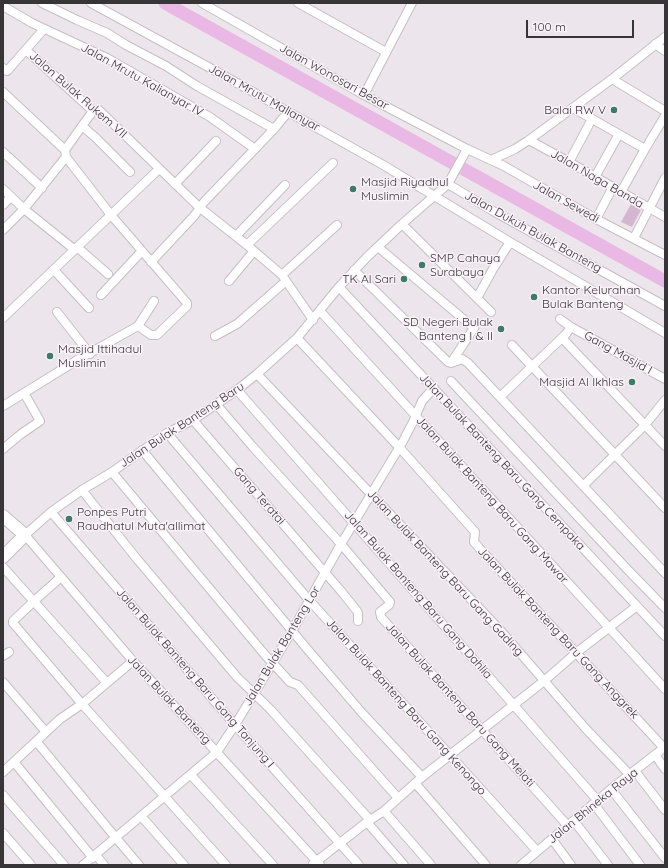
<!DOCTYPE html>
<style>
body{margin:0}
#map{position:relative;width:668px;height:868px;overflow:hidden;background:#ede5ec;font-family:Quicksand,sans-serif}
canvas{display:block}
.frame{position:absolute;inset:0;border:4px solid #383538;pointer-events:none}
.scale{position:absolute;left:526px;top:20px;width:108px;height:18px;box-sizing:border-box;border:2px solid #383538;border-top:0;padding-left:5px;font-size:12px;line-height:14px;white-space:nowrap;color:#383538;-webkit-text-stroke:3px #faf2f9;paint-order:stroke}
</style>
<div id="map">
<canvas width="668" height="868"></canvas>
<div class="frame"></div>
<div class="scale">100 m</div>
</div>
<script>
const ctx = document.querySelector('canvas').getContext('2d');
ctx.lineJoin = 'round';
function fill(path, color) {
  ctx.fillStyle = color;
  ctx.fill(path, 'evenodd');
}
function poly(rows) {
  const path = new Path2D();
  for (const r of rows) {
    path.moveTo(r[0], r[1]);
    for (let i = 2; i < r.length; i += 2) path.lineTo(r[i], r[i + 1]);
  }
  return path;
}
function trace(path, color, width, dash) {
  ctx.strokeStyle = color;
  ctx.lineWidth = width;
  ctx.lineCap = dash ? 'butt' : 'round';
  ctx.setLineDash(dash || []);
  ctx.stroke(path);
}
function write(font, color, halo, rows, align = 'center') {
  ctx.font = font + ' Quicksand,sans-serif';
  ctx.lineWidth = 3;
  ctx.setLineDash([]);
  ctx.textBaseline = 'middle';
  ctx.strokeStyle = halo;
  ctx.fillStyle = color;
  for (const [text, x, y, turn = 0] of rows) {
    ctx.save();
    ctx.translate(x, y);
    ctx.rotate((+turn || 0) * Math.PI / 180);
    ctx.textAlign = isNaN(turn) ? turn : align;
    if (halo) ctx.strokeText(text, 0, 0);
    ctx.fillText(text, 0, 0);
    ctx.restore();
  }
}
fill(poly([
 [631,204,641,210,632,227,621,222]
]), '#d5b6d1');
trace(poly([
 [165,3,665,281]
]), '#eab8e4', 13);
const street = poly([
 [42,3,77,20,107,33,126,45,166,66,197,86,274,129],
 [91,3,212,69,385,166,510,242,665,333],
 [202,3,364,95,467,149,504,166,596,219,665,255],
 [298,3,386,52],
 [3,6,32,23,107,58,210,117,255,149],
 [655,44,665,51],
 [26,50,93,111,99,110,199,207,247,245,282,275,313,320],
 [3,68,7,71,8,70,44,29],
 [612,79,665,111],
 [3,92,65,150,66,157,111,215,187,303,187,306,157,335,151,335,138,326,79,359,3,406],
 [364,95,412,3],
 [573,108,645,149],
 [82,126,93,111],
 [529,140,569,162,665,217],
 [65,150,82,126,95,137,130,172],
 [3,152,42,188],
 [491,160,515,149,529,140,612,79,665,37],
 [569,162,592,119],
 [595,177,619,134],
 [175,184,216,141],
 [448,184,493,211,665,306],
 [3,189,24,209,75,250],
 [621,192,645,149,665,116],
 [3,205,11,197],
 [596,219,613,187],
 [402,224,491,312],
 [3,230,24,209,66,157],
 [236,236,285,185],
 [634,238,665,178],
 [247,245,333,163],
 [77,247,108,274],
 [378,247,474,328,451,363],
 [151,262,194,216,204,202,274,129,288,112],
 [54,270,89,308],
 [354,270,448,362,451,363,462,359,468,363,665,573],
 [282,275,337,225],
 [229,281,254,251],
 [339,287,665,636],
 [101,295,142,251],
 [477,298,493,269,510,242],
 [320,311,665,689],
 [57,312,90,354],
 [3,318,159,169],
 [560,319,571,327,665,379],
 [138,326,154,301],
 [215,336,237,324,286,281],
 [297,338,399,447,475,532,474,542,481,550,664,748],
 [562,338,665,446],
 [512,345,665,508],
 [257,374,501,631,586,729,630,775],
 [451,381,627,569,665,608],
 [237,390,598,801],
 [500,397,566,334,571,327],
 [216,404,253,447,341,544,390,602,389,605,380,612,381,617,568,826],
 [193,420,341,591,357,611,358,613,358,621],
 [167,433,309,600,537,851],
 [3,449,21,434,40,421,24,393],
 [142,450,308,650,363,714,422,777],
 [112,472,266,656,290,682,298,685,398,798],
 [583,486,645,425,665,400],
 [82,490,137,559,237,677,270,709,370,820],
 [51,512,235,725,359,865],
 [3,567,107,683],
 [61,577,33,602,13,621,13,623,82,704,226,865],
 [3,656,9,652],
 [3,682,46,732],
 [36,741,116,838,139,865],
 [655,755,665,769],
 [14,762,93,858],
 [635,771,665,810],
 [3,772,60,719,82,704,133,661],
 [191,775,273,865],
 [415,783,486,865],
 [611,789,665,858],
 [3,795,64,865],
 [594,804,640,865],
 [384,811,431,865],
 [141,816,184,865],
 [574,821,608,865],
 [367,822,404,865],
 [3,833,31,865],
 [552,839,571,865],
 [96,855,104,865],
 [313,864,367,822,384,811,422,777,544,681,576,653,637,606],
 [83,865,217,752,235,725,292,631,341,544,402,443,414,420,422,401,434,388],
 [320,865,133,661,25,535,51,512,82,490,112,472,167,433,193,420,237,390,257,374,297,338,339,287,367,257,402,224,448,184,467,149],
 [521,865,611,789,665,747]
]);
const secondary = poly([
 [3,516,25,535,3,557]
]);
trace(street, '#c5bec4', 10);
trace(secondary, '#c5bec4', 14);
trace(street, '#fff', 8);
trace(secondary, '#fff', 12);
for (const [x, y, r, color] of [
 [614,110,4,"#3e7a65"],
 [353,189,4,"#3e7a65"],
 [422,265,4,"#3e7a65"],
 [404,279,4,"#3e7a65"],
 [534,297,4,"#3e7a65"],
 [501,329,4,"#3e7a65"],
 [50,356,4,"#3e7a65"],
 [632,382,4,"#3e7a65"],
 [69,519,4,"#3e7a65"]
]) {
  const dot = new Path2D();
  dot.arc(x, y, r, 0, 2 * Math.PI);
  ctx.fillStyle = color;
  ctx.fill(dot);
  trace(dot, '#faf2f9', 1.5);
}
write('12px', '#383538', '#faf2f9', [
 ["Jalan Wonosari Besar",334,77,29],
 ["Jalan Mrutu Kalianyar IV",142,80,29],
 ["Jalan Bulak Rukem VII",78,95,41],
 ["Jalan Mrutu Malianyar",264,98,29],
 ["Jalan Naga Banda",597,179,30],
 ["Jalan Sewedi",566,202,29],
 ["Jalan Dukuh Bulak Banteng",533,232,29],
 ["Gang Masjid I",618,353,29],
 ["Jalan Bulak Banteng Baru",182,425,-33],
 ["Jalan Bulak Banteng Baru Gang Cempaka",502,462,47],
 ["Gang Teratai",259,496,49],
 ["Jalan Bulak Banteng Baru Gang Mawar",492,500,48],
 ["Jalan Bulak Banteng Baru Gang Gading",445,573,47],
 ["Jalan Bulak Banteng Baru Gang Dahlia",418,595,49],
 ["Jalan Bulak Banteng Baru Gang Anggrek",558,633,47],
 ["Jalan Bulak Banteng Lor",282,646,-59],
 ["Jalan Bulak Banteng Baru Gang Tanjung I",195,678,49],
 ["Jalan Bulak Banteng",169,700,47],
 ["Jalan Bulak Banteng Baru Gang Melati",460,705,48],
 ["Jalan Bulak Banteng Baru Gang Kenongo",406,707,48],
 ["Jalan Bhineka Raya",593,806,-39]
]);
write('12px', '#383538', '#faf2f9', [
 ["Balai RW V",606,110,"right"],
 ["Masjid Riyadhul",361,182],
 ["Muslimin",361,196],
 ["SMP Cahaya",430,258],
 ["Surabaya",430,272],
 ["TK Al Sari",396,279,"right"],
 ["Kantor Kelurahan",542,290],
 ["Bulak Banteng",542,304],
 ["SD Negeri Bulak",493,322,"right"],
 ["Banteng I & II",493,336,"right"],
 ["Masjid Ittihadul",58,349],
 ["Muslimin",58,363],
 ["Masjid Al Ikhlas",624,382,"right"],
 ["Ponpes Putri",77,512],
 ["Raudhatul Muta'allimat",77,526]
], 'left');
</script>
